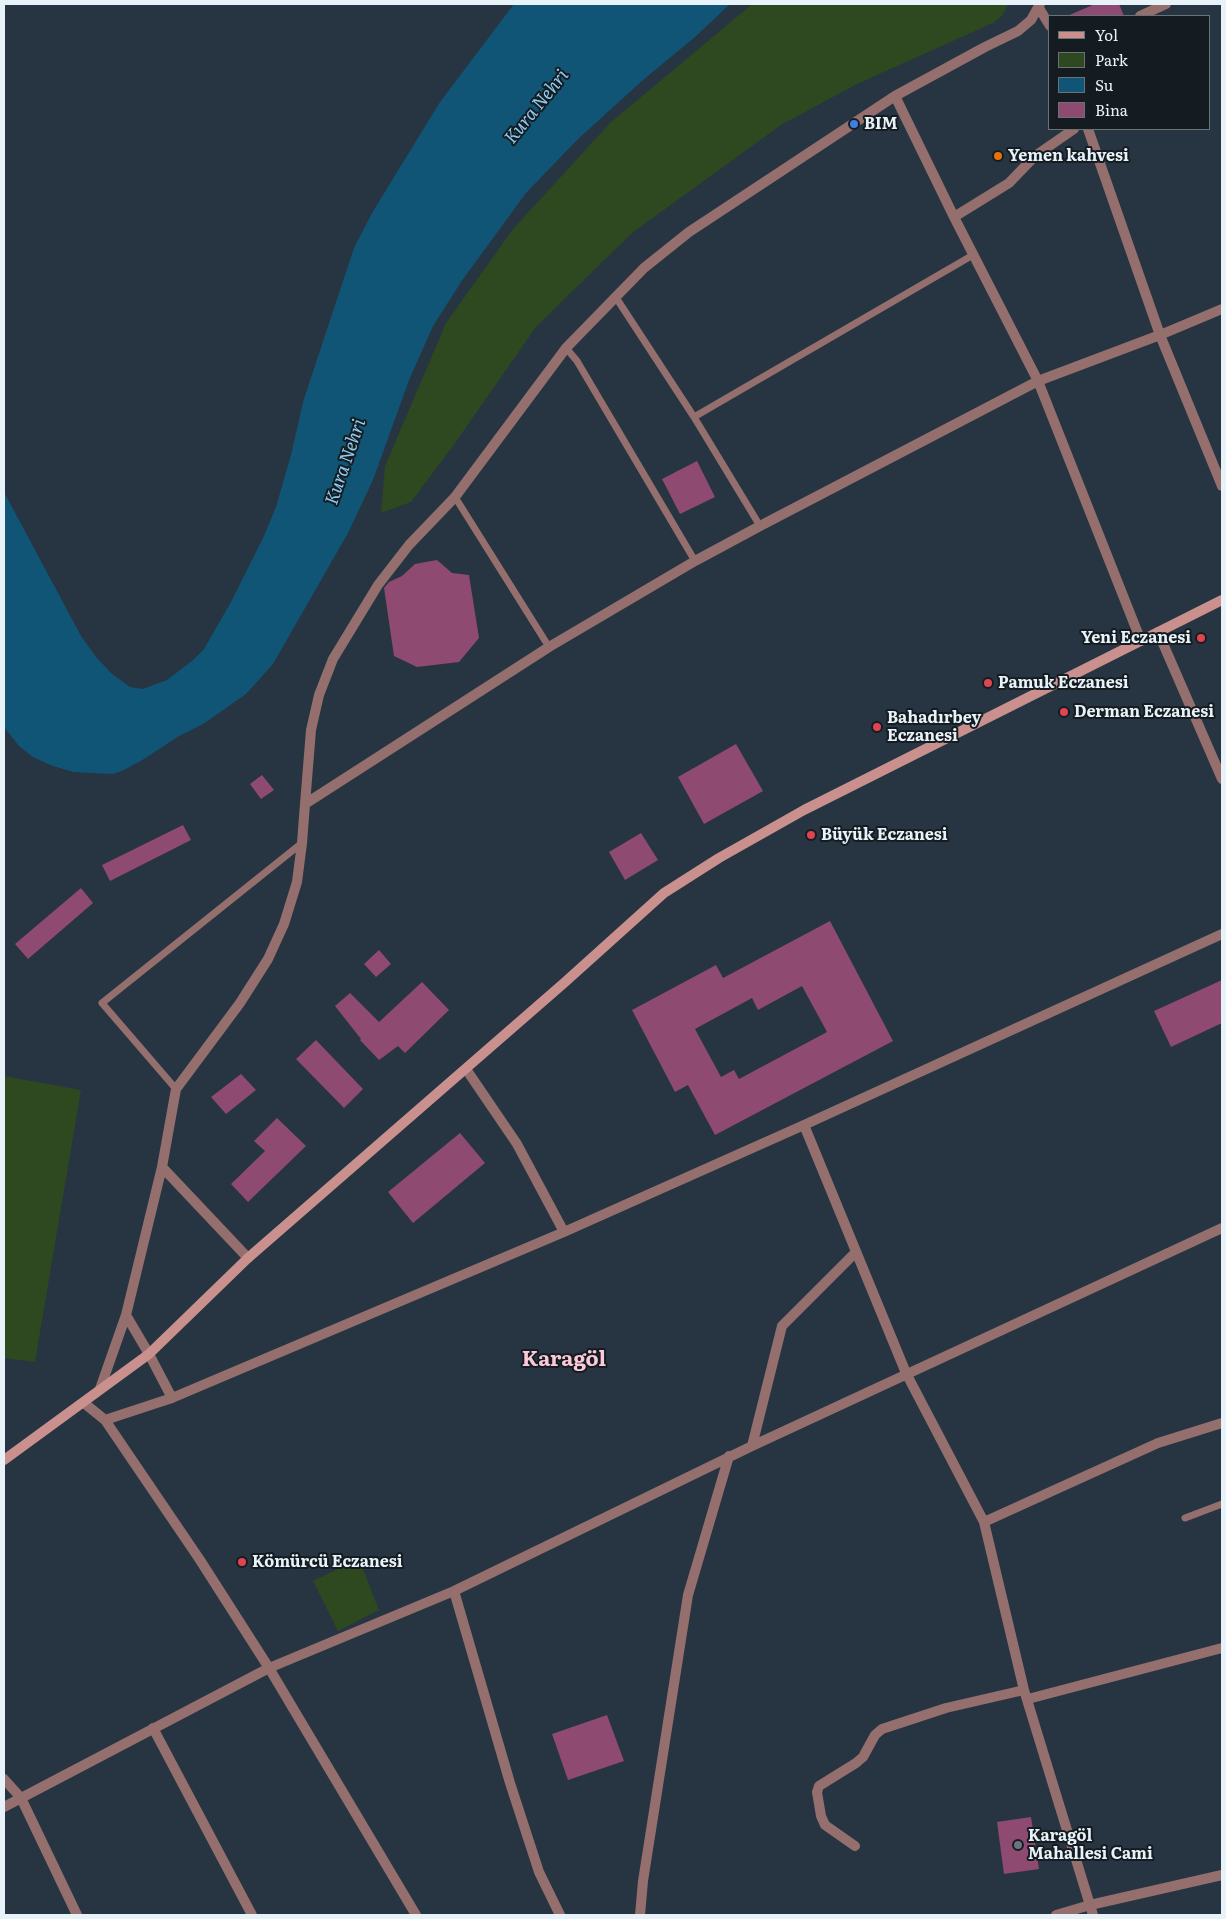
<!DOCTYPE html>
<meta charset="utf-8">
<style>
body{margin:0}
#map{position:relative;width:1226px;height:1919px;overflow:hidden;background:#263541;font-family:Literata,serif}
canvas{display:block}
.frame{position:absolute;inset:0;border:5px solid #e8f2f9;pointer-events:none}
.legend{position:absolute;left:1048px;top:15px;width:162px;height:115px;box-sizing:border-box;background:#151c21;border:1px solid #697277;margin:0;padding:6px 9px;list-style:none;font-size:15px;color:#e8f2f9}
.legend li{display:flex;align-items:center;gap:10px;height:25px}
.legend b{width:25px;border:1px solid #697277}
</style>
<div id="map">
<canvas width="1226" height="1919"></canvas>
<div class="frame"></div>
<ul class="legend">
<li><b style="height:6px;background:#ca908e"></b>Yol</li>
<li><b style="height:14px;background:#2e4820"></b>Park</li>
<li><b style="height:14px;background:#105576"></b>Su</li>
<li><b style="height:14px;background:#8f4a71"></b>Bina</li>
</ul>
</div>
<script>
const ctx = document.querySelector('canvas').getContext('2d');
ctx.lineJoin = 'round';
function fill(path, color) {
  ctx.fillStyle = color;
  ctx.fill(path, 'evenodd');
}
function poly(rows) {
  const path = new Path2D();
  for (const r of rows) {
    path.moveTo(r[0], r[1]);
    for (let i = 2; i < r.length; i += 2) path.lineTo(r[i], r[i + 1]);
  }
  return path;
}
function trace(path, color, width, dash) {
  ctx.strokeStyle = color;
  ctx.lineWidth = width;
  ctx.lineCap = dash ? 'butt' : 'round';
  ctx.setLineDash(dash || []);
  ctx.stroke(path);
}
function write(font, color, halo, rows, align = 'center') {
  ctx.font = font + ' Literata,serif';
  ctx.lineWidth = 4;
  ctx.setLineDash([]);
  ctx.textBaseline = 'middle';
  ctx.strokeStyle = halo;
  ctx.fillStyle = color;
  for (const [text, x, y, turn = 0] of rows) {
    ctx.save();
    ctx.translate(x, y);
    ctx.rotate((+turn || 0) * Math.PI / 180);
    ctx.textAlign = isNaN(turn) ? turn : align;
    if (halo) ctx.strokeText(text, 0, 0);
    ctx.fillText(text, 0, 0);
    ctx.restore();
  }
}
fill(poly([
 [752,4,1008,4,1003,15,993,23,857,84,781,125,632,233,536,327,453,446,411,502,381,513,385,466,446,323,513,229,610,123],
 [4,1076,81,1090,35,1362,4,1358],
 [359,1559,379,1610,338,1631,313,1581]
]), '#2e4820');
fill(poly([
 [514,4,730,4,695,37,643,80,578,139,526,193,461,282,433,326,409,380,373,480,348,533,273,664,246,694,203,724,179,736,144,759,124,770,113,774,73,772,50,765,33,757,19,746,4,727,4,492,81,636,96,657,112,674,130,687,143,689,167,680,193,660,204,649,231,602,264,536,276,507,291,455,303,402,354,248,372,213,440,102]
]), '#105576');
fill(poly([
 [1095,4,1119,4,1124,16,1067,16],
 [697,461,715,497,680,514,662,479],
 [437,560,452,573,469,575,479,638,459,662,417,667,394,656,384,588,389,582,402,576,415,564],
 [736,744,763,791,704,824,678,777],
 [262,775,274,790,261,799,250,784],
 [183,825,191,840,110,881,102,865],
 [641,833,658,860,625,880,609,852],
 [81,888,93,903,28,959,15,944],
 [830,921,893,1041,715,1135,688,1085,675,1092,632,1010,716,965,723,978],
 [802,986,827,1032,739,1079,734,1070,721,1077,695,1029,752,998,758,1010],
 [379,950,391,964,376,977,364,964],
 [1222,980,1222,1023,1171,1047,1154,1011],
 [422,982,449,1010,405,1053,398,1046,379,1060,360,1040,361,1039,335,1006,350,993,379,1022],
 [316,1040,363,1089,344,1108,296,1059],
 [241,1074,256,1090,226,1114,211,1097],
 [277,1118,306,1146,248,1202,231,1184,265,1151,254,1141],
 [460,1133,485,1163,413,1223,388,1192],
 [607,1715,624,1761,568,1780,552,1734],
 [1031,1817,1039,1869,1004,1874,997,1822]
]), '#8f4a71');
trace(poly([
 [615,296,694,417,760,526],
 [566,348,577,361,695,561],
 [694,417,973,255],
 [455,497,549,647],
 [176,1089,102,1003,302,843],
 [1185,1518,1222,1504]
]), '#946f6d', 7);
trace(poly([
 [1039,8,1050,26],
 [1140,16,1166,4],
 [895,96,954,217],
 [1074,129,1035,156,1009,183,954,217,1038,381,1141,641],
 [1088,129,1160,335,1222,486],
 [1158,632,1222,779],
 [305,804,311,730,319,695,333,659,378,585,409,545,455,497,566,348,644,268,689,232,895,96,985,47,1018,31,1031,20,1040,4],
 [466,1069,517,1144,564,1232],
 [804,1125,906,1373,984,1522,1024,1690,1093,1915],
 [162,1167,248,1258],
 [126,1315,149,1354,172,1398],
 [100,1389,126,1315,162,1167,176,1089,240,1003,268,959,284,924,297,882,302,843,305,804,549,647,695,561,760,526,1038,381,1160,335,1222,309],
 [84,1403,105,1420,172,1398,564,1232,804,1125,1222,934],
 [105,1420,200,1560,269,1668,416,1915],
 [752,1446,782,1326,856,1252],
 [984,1522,1158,1443,1222,1423],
 [454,1591,510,1783,539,1872,560,1915],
 [1028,1699,1222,1648],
 [153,1728,252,1915],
 [4,1779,21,1798,77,1915],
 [4,1807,269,1668,454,1591,752,1446,1222,1228],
 [855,1846,825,1825,821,1816,817,1792,819,1786,856,1763,863,1757,875,1735,882,1729,946,1708,1024,1690],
 [640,1915,643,1881,688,1595,729,1456],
 [1056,1915,1090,1905,1222,1875]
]), '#946f6d', 10);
trace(poly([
 [4,1460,149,1354,248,1258,564,983,664,893,719,858,804,810,1222,600]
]), '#ca908e', 10);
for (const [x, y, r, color] of [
 [854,124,5,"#3f7fe0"],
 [998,156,5,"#e8710a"],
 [1201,638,5,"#e0444e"],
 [988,683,5,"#e0444e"],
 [1064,712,5,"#e0444e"],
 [877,727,5,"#e0444e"],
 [811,835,5,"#e0444e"],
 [242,1562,5,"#e0444e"],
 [1018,1845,5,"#6b7280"]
]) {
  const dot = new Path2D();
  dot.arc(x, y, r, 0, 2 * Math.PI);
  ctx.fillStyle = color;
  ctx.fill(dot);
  trace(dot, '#151c21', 2);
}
write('bold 16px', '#e8f2f9', '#151c21', [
 ["BIM",864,124],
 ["Yemen kahvesi",1008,156],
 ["Yeni Eczanesi",1191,638,"right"],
 ["Pamuk Eczanesi",998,683],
 ["Derman Eczanesi",1074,712],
 ["Bahadırbey",887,718],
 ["Eczanesi",887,736],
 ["Büyük Eczanesi",821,835],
 ["Kömürcü Eczanesi",252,1562],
 ["Karagöl",1028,1836],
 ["Mahallesi Cami",1028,1854]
], 'left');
write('italic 18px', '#8fccf1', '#151c21', [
 ["Kura Nehri",537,107,-51],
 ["Kura Nehri",346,462,-71]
]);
write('bold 21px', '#fbc9d9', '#151c21', [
 ["Karagöl",564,1360]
]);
</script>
